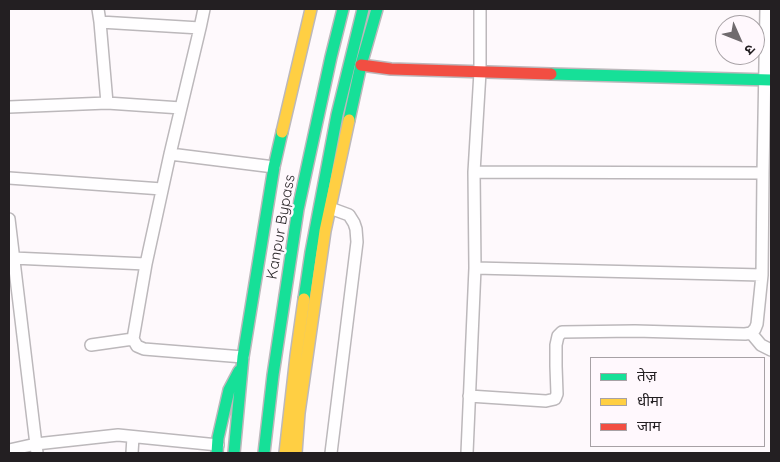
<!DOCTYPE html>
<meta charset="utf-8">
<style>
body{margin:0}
#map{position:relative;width:780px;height:462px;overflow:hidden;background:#fef9fc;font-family:Quicksand,"Noto Sans Devanagari",sans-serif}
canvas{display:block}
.frame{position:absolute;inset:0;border:10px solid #231f22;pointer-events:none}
.legend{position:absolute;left:590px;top:357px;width:175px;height:90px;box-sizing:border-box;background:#fff8fd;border:1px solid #a7a1a5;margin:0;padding:6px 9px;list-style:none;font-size:15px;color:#231f22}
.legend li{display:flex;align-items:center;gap:10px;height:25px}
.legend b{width:25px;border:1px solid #a7a1a5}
.north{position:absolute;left:715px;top:15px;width:50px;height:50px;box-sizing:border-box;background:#fff8fd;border:1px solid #a7a1a5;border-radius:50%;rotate:134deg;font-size:14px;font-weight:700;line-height:20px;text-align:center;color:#231f22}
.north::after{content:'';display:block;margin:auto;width:18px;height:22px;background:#706b6e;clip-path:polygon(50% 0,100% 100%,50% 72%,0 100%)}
</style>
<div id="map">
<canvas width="780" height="462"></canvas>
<div class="frame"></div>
<ul class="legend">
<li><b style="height:6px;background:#16e098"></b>तेज़</li>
<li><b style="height:6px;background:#ffcf43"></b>धीमा</li>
<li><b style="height:6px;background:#f24e42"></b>जाम</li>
</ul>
<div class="north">उ</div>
</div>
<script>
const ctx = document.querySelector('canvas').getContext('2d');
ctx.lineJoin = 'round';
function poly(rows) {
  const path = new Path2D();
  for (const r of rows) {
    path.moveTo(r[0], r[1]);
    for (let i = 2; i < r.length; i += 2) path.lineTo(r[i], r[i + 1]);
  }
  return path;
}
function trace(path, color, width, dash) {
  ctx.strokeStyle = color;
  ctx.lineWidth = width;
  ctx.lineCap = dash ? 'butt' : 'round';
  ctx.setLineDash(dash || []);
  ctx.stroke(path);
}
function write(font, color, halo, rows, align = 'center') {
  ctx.font = font + ' Quicksand,sans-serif';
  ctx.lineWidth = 5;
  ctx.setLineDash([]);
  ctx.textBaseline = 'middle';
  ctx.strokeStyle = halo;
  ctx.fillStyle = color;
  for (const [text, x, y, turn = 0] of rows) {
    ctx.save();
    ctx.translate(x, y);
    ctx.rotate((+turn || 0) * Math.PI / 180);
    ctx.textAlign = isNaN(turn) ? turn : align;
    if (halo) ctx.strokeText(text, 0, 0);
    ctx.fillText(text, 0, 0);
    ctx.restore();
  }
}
const street = poly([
 [98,9,100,22,200,28,170,154,146,264,133,339,137,346,144,349,243,357],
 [100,22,107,103],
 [200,28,204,9],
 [9,107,107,103,181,108],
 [170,154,274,167],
 [474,172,480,72,480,9],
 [763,173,474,172,475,268,762,275,763,173,766,9],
 [9,178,162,189],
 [330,208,349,215,354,223,356,229,357,242,331,453],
 [9,219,37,453],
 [13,258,146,264],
 [751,333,761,345,771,350],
 [91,345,133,339],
 [469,396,546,401,555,399,557,394,556,366,556,345,558,336,562,332,635,331,745,334,751,333,755,329,757,324,762,275],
 [9,450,36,444,118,435,218,445],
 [132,453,133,437],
 [467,453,475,268]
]);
const fast = poly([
 [551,74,771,80],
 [349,120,361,65,377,9],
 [304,299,311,252,337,115,363,9],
 [217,453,218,438,229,390,239,371],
 [234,453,243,357,274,167,282,132],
 [264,453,273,375,298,209,331,57,343,9]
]);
const slow = poly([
 [282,132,311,9],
 [285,453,296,356,304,299],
 [296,453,299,413,325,231,349,120]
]);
const jam = poly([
 [361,65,391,69,551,74]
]);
trace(street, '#bcb8bb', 14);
trace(fast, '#bcb8bb', 14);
trace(slow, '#bcb8bb', 14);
trace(jam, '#bcb8bb', 14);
trace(street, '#fffeff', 11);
trace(fast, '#16e098', 11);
trace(slow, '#ffcf43', 11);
trace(jam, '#f24e42', 11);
write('15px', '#231f22', '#fff8fd', [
 ["Kanpur Bypass",281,227,-80]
]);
</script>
